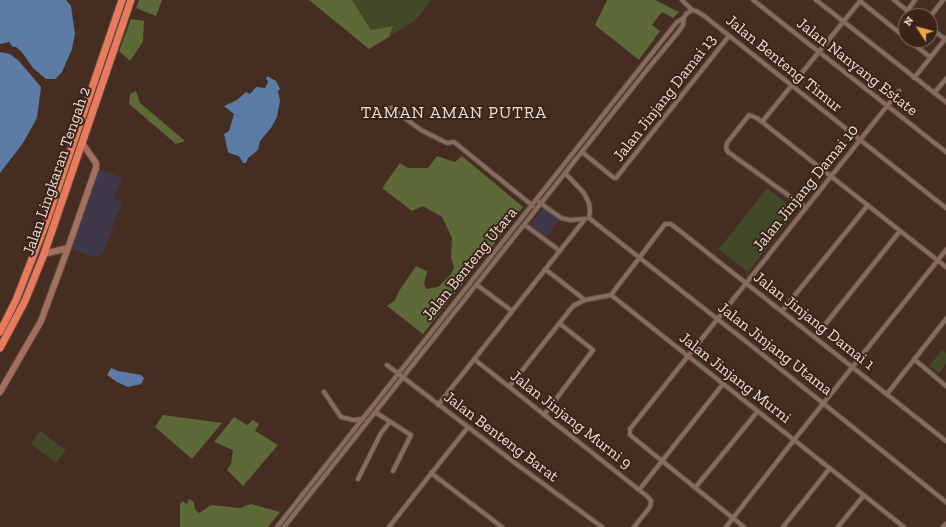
<!DOCTYPE html>
<style>
body{margin:0}
#map{position:relative;width:946px;height:527px;overflow:hidden;background:#452d22;font-family:"Zilla Slab",serif}
canvas{display:block}
.north{position:absolute;left:898px;top:8px;width:40px;height:40px;box-sizing:border-box;background:#3a2318;border:1px solid #826e64;border-radius:50%;rotate:306deg;font-size:11px;font-weight:700;line-height:16px;text-align:center;color:#edded6}
.north::after{content:'';display:block;margin:auto;width:14px;height:18px;background:#f2a541;clip-path:polygon(50% 0,100% 100%,50% 72%,0 100%)}
</style>
<div id="map">
<canvas width="946" height="527"></canvas>
<div class="north">N</div>
</div>
<script>
const ctx = document.querySelector('canvas').getContext('2d');
ctx.lineJoin = 'round';
function fill(path, color) {
  ctx.fillStyle = color;
  ctx.fill(path, 'evenodd');
}
function poly(rows) {
  const path = new Path2D();
  for (const r of rows) {
    path.moveTo(r[0], r[1]);
    for (let i = 2; i < r.length; i += 2) path.lineTo(r[i], r[i + 1]);
  }
  return path;
}
function trace(path, color, width, dash) {
  ctx.strokeStyle = color;
  ctx.lineWidth = width;
  ctx.lineCap = dash ? 'butt' : 'round';
  ctx.setLineDash(dash || []);
  ctx.stroke(path);
}
function write(font, color, halo, rows, align = 'center') {
  ctx.font = font + ' "Zilla Slab",serif';
  ctx.lineWidth = 4;
  ctx.setLineDash([]);
  ctx.textBaseline = 'middle';
  ctx.strokeStyle = halo;
  ctx.fillStyle = color;
  for (const [text, x, y, turn = 0] of rows) {
    ctx.save();
    ctx.translate(x, y);
    ctx.rotate((+turn || 0) * Math.PI / 180);
    ctx.textAlign = isNaN(turn) ? turn : align;
    if (halo) ctx.strokeText(text, 0, 0);
    ctx.fillText(text, 0, 0);
    ctx.restore();
  }
}
fill(poly([
 [99,170,122,177,114,198,122,202,104,251,98,256,91,257,72,249],
 [544,207,560,219,545,238,529,226]
]), '#3f3848');
fill(poly([
 [352,0,431,0,417,19,389,37,393,26,371,30],
 [767,188,796,211,748,272,719,249],
 [942,350,946,353,946,364,939,373,929,366],
 [40,431,66,450,56,463,31,444]
]), '#414929');
fill(poly([
 [139,0,162,0,156,16,136,8],
 [309,0,352,0,371,30,393,26,389,37,369,49],
 [607,0,655,0,679,12,673,18,662,12,652,25,660,31,639,60,595,25],
 [131,19,144,21,143,42,130,61,119,51],
 [136,91,140,103,185,141,176,144,129,104,130,94],
 [437,156,455,162,462,156,523,207,423,334,387,306,395,300,399,291,416,266,427,271,424,284,426,289,438,287,451,274,454,267,451,258,452,238,442,217,423,206,412,211,382,188,400,163,408,168,428,168],
 [163,415,222,423,192,459,155,427],
 [234,417,247,425,253,420,259,424,255,431,278,445,243,486,227,470,231,464,233,450,214,442],
 [189,499,194,502,195,509,199,513,211,505,240,508,251,504,280,512,268,527,180,527,180,505,182,501,187,504]
]), '#5d6937');
fill(poly([
 [0,0,66,0,71,6,75,34,72,49,62,72,55,79,46,79,33,68,21,51,16,47,13,47,9,42,0,44],
 [0,52,10,54,19,61,41,87,37,118,23,143,0,173],
 [267,76,276,81,280,89,278,91,280,101,277,117,271,128,260,141,258,150,248,158,246,163,243,163,239,156,232,154,228,152,224,134,229,131,234,114,224,106,237,100,246,92,250,94,256,87,265,88,268,82,266,78],
 [111,368,118,371,141,375,144,378,141,384,128,387,117,382,107,375]
]), '#5c7ca6');
const street = poly([
 [682,0,692,10],
 [753,0,946,152],
 [816,0,946,102],
 [894,0,914,16],
 [860,1,906,38],
 [692,10,696,11,703,15,946,208],
 [907,11,915,0],
 [930,17,943,0],
 [930,28,945,39],
 [908,40,930,57],
 [914,78,946,38],
 [934,93,946,79],
 [391,108,421,130,447,143,454,142,533,206],
 [762,122,861,0],
 [582,152,614,178,616,178,729,36],
 [565,173,584,193,589,203,590,211,589,218],
 [539,202,561,218,570,220,585,219],
 [806,208,728,152,726,148,727,143,749,115,757,118,946,267],
 [589,218,753,347,946,502],
 [525,225,560,251],
 [545,269,585,300,611,295,904,527],
 [477,285,512,311],
 [611,295,665,224,671,224,946,441],
 [782,311,868,205],
 [815,337,900,231],
 [474,359,648,497,651,501,650,507,634,527],
 [914,359,946,386],
 [387,365,515,463,602,527],
 [509,387,573,306,585,300],
 [324,392,341,417,353,420,363,419],
 [887,394,946,319],
 [438,405,585,219],
 [375,412,411,435,393,471],
 [544,415,593,350,559,323],
 [431,473,502,527],
 [358,479,381,433,390,422],
 [695,488,758,411],
 [639,490,723,384],
 [277,527,641,67,677,22,684,18,686,14,692,10],
 [284,527,646,71,679,31,683,25,684,18],
 [389,527,468,427],
 [726,527,794,440,946,250],
 [744,527,630,435,630,429,899,91],
 [783,527,830,468],
 [838,527,864,495],
 [943,527,946,524]
]);
const secondary = poly([
 [44,254,68,248,96,168,96,163,94,160,82,143],
 [0,392,41,321,68,248]
]);
const highway = poly([
 [0,332,16,300,46,223,122,0],
 [0,348,25,301,44,254,131,0]
]);
trace(street, '#5d493f', 6);
trace(secondary, '#5d493f', 8);
trace(highway, '#5d493f', 9);
trace(street, '#866b5e', 4);
trace(secondary, '#a4705d', 6);
trace(highway, '#e97a5b', 7);
write('16px', '#edded6', '#3a2318', [
 ["Jalan Benteng Timur",784,64,39],
 ["Jalan Nanyang Estate",857,67,38],
 ["Jalan Jinjang Damai 13",665,98,-52],
 ["Jalan Lingkaran Tengah 2",57,171,-71],
 ["Jalan Jinjang Damai 10",806,188,-51],
 ["Jalan Benteng Utara",470,264,-51],
 ["Jalan Jinjang Damai 1",814,321,38],
 ["Jalan Jinjang Utama",775,349,38],
 ["Jalan Jinjang Murni",735,378,38],
 ["Jalan Jinjang Murni 9",571,420,38],
 ["Jalan Benteng Barat",501,437,37]
]);
ctx.letterSpacing = '1px';
write('17px', '#edded6', '#3a2318', [
 ["TAMAN AMAN PUTRA",454,113]
]);
ctx.letterSpacing = '0px';
</script>
